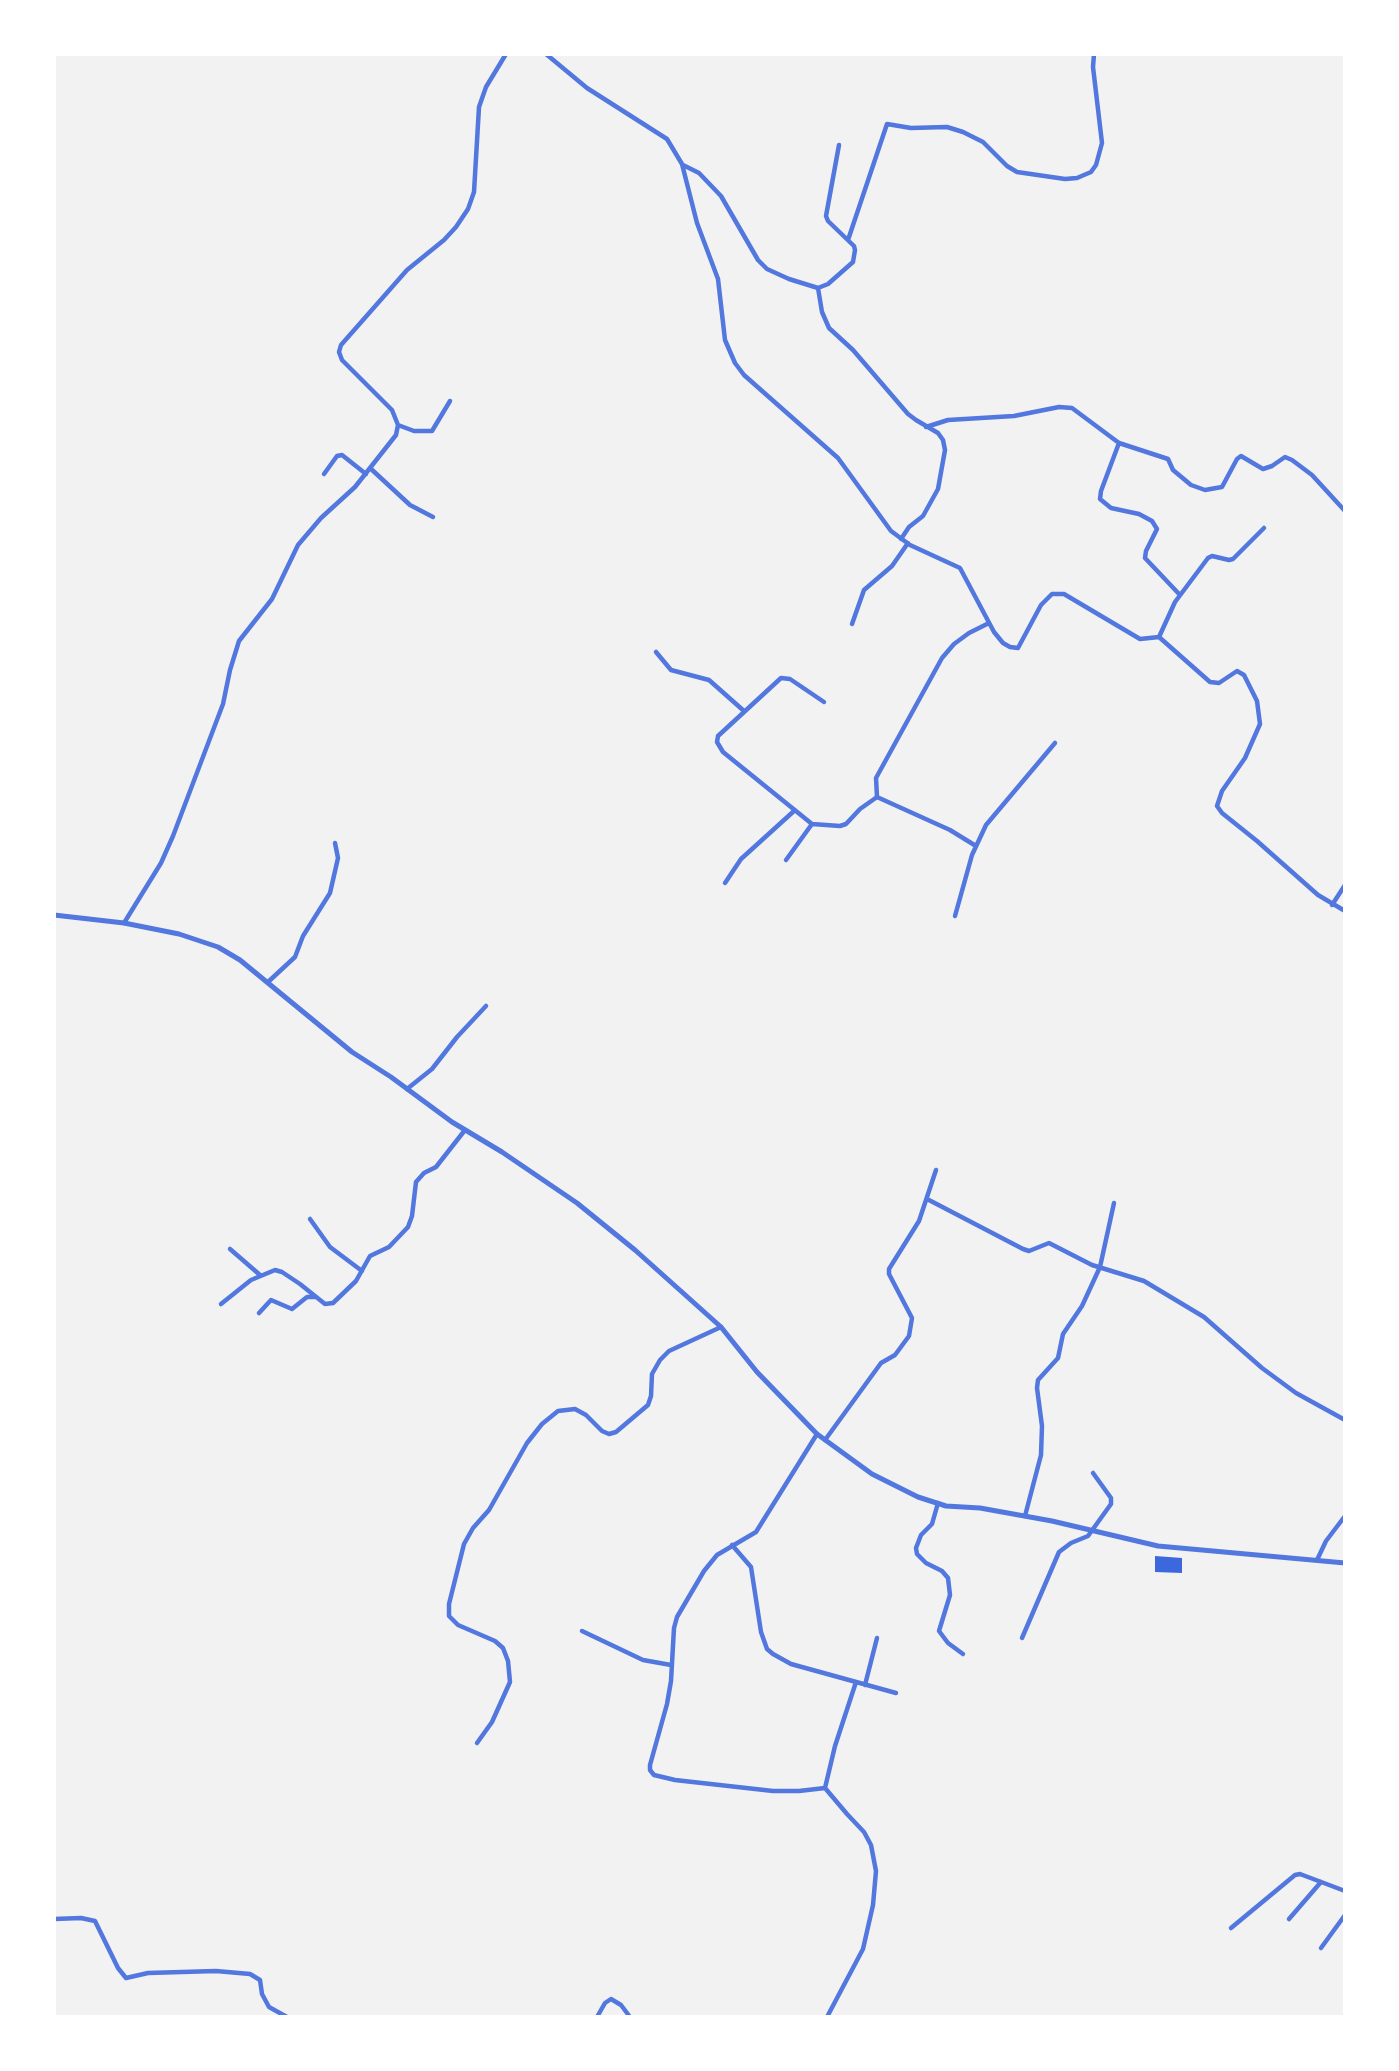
<!DOCTYPE html>
<style>
body{margin:0}
#map{position:relative;width:1399px;height:2071px;overflow:hidden;background:#f2f2f2;font-family:Karla,sans-serif}
canvas{display:block}
.frame{position:absolute;inset:0;border:56px solid #fff;pointer-events:none}
</style>
<div id="map">
<canvas width="1399" height="2071"></canvas>
<div class="frame"></div>
</div>
<script>
const ctx = document.querySelector('canvas').getContext('2d');
ctx.lineJoin = 'round';
function fill(path, color) {
  ctx.fillStyle = color;
  ctx.fill(path, 'evenodd');
}
function poly(rows) {
  const path = new Path2D();
  for (const r of rows) {
    path.moveTo(r[0], r[1]);
    for (let i = 2; i < r.length; i += 2) path.lineTo(r[i], r[i + 1]);
  }
  return path;
}
function trace(path, color, width, dash) {
  ctx.strokeStyle = color;
  ctx.lineWidth = width;
  ctx.lineCap = dash ? 'butt' : 'round';
  ctx.setLineDash(dash || []);
  ctx.stroke(path);
}
fill(poly([
 [1155,1556,1182,1558,1182,1573,1155,1572]
]), '#3d67dc');
trace(poly([
 [546,54,587,88,667,139,682,164,697,223,718,279,725,340,735,363,744,375,838,458,891,531,910,545,960,568,994,632,1003,643,1010,647,1018,648,1041,605,1052,594,1064,594,1140,639,1159,637,1210,682,1219,683,1237,671,1244,675,1257,701,1260,724,1245,758,1222,791,1217,806,1222,813,1257,841,1318,895,1345,911],
 [683,165,699,173,721,196,758,260,767,269,789,279,818,288,828,284,853,262,855,250,854,246,828,221,826,216,839,145],
 [848,240,887,124,911,128,947,127,963,132,983,142,1007,166,1017,172,1065,179,1077,178,1091,172,1096,165,1102,143,1093,67,1094,54],
 [818,288,822,312,829,328,853,350,908,414,916,420,938,433,943,440,945,450,938,489,923,516,909,527,901,539],
 [398,425,414,431,432,431,450,401],
 [926,427,948,420,1014,416,1059,407,1072,408,1119,443,1168,459,1173,470,1191,485,1205,490,1222,487,1237,459,1241,456,1263,469,1272,466,1285,457,1292,460,1312,475,1345,511],
 [1119,443,1101,491,1100,499,1111,508,1139,514,1152,521,1157,529,1146,551,1145,558,1180,595],
 [370,468,410,505,433,517],
 [324,474,337,456,342,455,366,474],
 [852,624,864,590,892,566,908,543],
 [1159,637,1175,602,1208,558,1212,556,1229,560,1233,559,1264,528],
 [656,652,671,670,709,680,744,711],
 [824,702,790,679,781,678,718,736,717,742,723,752,812,824,840,826,846,824,860,809,877,797,876,778,942,658,954,644,969,633,989,623],
 [877,797,950,830,976,846],
 [786,860,812,824],
 [725,883,741,859,794,811],
 [1332,905,1345,885],
 [955,916,972,855,986,825,1055,743],
 [124,923,161,863,173,836,223,704,230,670,239,641,272,599,298,545,321,518,355,487,396,435,398,425,392,410,342,360,339,352,341,345,407,270,444,240,456,227,468,209,474,192,479,107,486,87,506,54],
 [268,982,295,957,303,936,330,893,338,858,335,843],
 [407,1089,432,1069,457,1037,486,1006],
 [927,1199,1023,1249,1029,1251,1049,1243,1092,1265,1144,1281,1204,1317,1262,1368,1296,1393,1345,1420],
 [310,1219,330,1247,362,1271],
 [230,1249,260,1275],
 [221,1304,251,1280,275,1270,282,1272,300,1284,325,1304,333,1303,356,1281,370,1256,389,1247,408,1227,412,1216,416,1182,424,1173,436,1167,465,1130],
 [259,1313,271,1300,292,1309,307,1297,316,1297],
 [817,1434,756,1532,717,1555,704,1571,677,1617,674,1628,671,1681,667,1704,650,1765,650,1770,654,1775,675,1780,773,1791,799,1791,825,1788,847,1814,864,1832,871,1845,876,1871,873,1905,863,1949,827,2017],
 [825,1440,881,1363,895,1355,909,1336,912,1318,889,1274,889,1269,919,1221,936,1170],
 [938,1503,932,1524,921,1535,916,1548,917,1554,926,1563,942,1571,948,1578,950,1595,939,1631,948,1643,963,1654],
 [1025,1516,1041,1455,1042,1426,1037,1388,1038,1380,1058,1358,1063,1334,1082,1306,1100,1267,1114,1203],
 [732,1545,751,1567,761,1632,767,1649,773,1654,791,1664,896,1693],
 [1317,1560,1326,1541,1345,1516],
 [582,1631,643,1660,671,1665],
 [1022,1638,1059,1552,1071,1543,1088,1536,1111,1504,1111,1498,1093,1473],
 [865,1685,877,1638],
 [477,1743,492,1722,510,1682,508,1661,503,1648,495,1641,458,1625,449,1616,449,1604,464,1544,473,1528,489,1510,527,1443,542,1424,558,1411,575,1409,586,1415,602,1431,609,1434,616,1432,648,1405,651,1396,652,1374,660,1360,669,1351,721,1327],
 [825,1788,835,1746,856,1682],
 [54,1919,81,1918,95,1921,118,1968,126,1978,148,1973,216,1971,250,1974,260,1980,262,1994,269,2007,287,2017],
 [1289,1919,1321,1882],
 [1231,1928,1295,1875,1300,1874,1345,1891],
 [1321,1948,1345,1915],
 [597,2017,605,2003,611,1999,621,2005,630,2017]
]), '#5277de', 4.5);
trace(poly([
 [54,915,124,923,179,934,218,947,240,960,352,1052,391,1077,452,1122,502,1152,577,1203,635,1250,721,1327,757,1372,817,1434,872,1474,918,1497,946,1506,980,1508,1052,1521,1158,1546,1345,1563]
]), '#5277de', 5);
</script>
